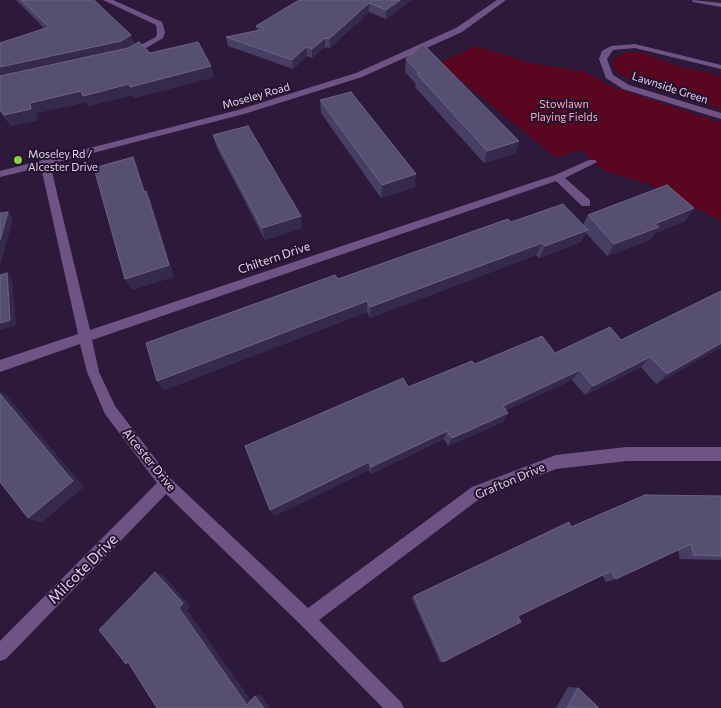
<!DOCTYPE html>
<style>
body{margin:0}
canvas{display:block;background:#2d1a3b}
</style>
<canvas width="721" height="708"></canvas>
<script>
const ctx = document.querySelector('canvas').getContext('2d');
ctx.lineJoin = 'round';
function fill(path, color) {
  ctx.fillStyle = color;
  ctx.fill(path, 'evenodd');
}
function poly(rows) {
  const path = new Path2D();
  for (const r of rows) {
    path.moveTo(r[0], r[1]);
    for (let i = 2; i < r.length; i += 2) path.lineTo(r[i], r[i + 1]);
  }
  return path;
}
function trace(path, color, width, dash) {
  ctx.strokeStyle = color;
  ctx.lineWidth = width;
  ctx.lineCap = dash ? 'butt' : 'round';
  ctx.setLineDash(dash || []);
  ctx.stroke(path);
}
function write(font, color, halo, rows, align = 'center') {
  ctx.font = font + ' Commissioner,sans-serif';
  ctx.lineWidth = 4;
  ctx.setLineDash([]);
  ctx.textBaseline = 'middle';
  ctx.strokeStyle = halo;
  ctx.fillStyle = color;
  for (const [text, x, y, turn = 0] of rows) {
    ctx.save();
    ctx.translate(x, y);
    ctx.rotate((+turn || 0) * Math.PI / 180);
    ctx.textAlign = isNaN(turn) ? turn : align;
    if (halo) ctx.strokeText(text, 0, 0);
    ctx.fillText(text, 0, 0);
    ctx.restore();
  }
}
fill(poly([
 [475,46,530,63,586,72,611,86,721,123,721,221,649,184,607,172,592,162,583,150,555,157,439,63],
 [628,52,642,52,671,64,721,76,721,109,641,84,619,74,613,66,613,61,616,56]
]), '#5a0621');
fill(poly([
 [103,0,113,0,162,22,165,32,163,38,133,56,127,56,127,52,156,37,157,32,156,25,103,0],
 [497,0,506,0,462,32,362,77,244,114,50,164,90,330,555,175,589,160,595,160,597,162,565,178,590,200,590,206,582,206,556,181,92,340,99,372,115,406,171,479,308,608,472,487,556,455,627,447,721,447,721,461,627,461,556,469,482,497,319,620,401,702,404,708,383,708,301,625,166,494,6,659,0,661,0,641,157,483,105,414,87,372,80,344,0,372,0,360,78,334,41,167,0,177,0,171,238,110,356,73,456,28,497,0],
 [692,0,721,3,721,7,693,2,692,0],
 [635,44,721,65,721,69,635,48,613,50,607,59,613,75,629,85,721,113,721,119,623,89,606,78,599,59,602,51,611,46,635,44]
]), '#705385');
fill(poly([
 [16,0,94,0,135,44,150,53,211,66,214,77,134,98,133,95,88,106,86,102,36,113,37,120,11,126,0,111,0,43,45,29],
 [299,0,412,0,386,19,369,12,330,48,325,47,312,58,307,56,293,69,228,46,226,37,257,30,256,26],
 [406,59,519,141,515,154,484,163,415,87,416,84,405,72],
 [320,100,415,187,381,198,321,113],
 [213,135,301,216,302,228,265,240,217,148],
 [694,208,685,221,655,233,650,240,607,256,586,233,581,242,539,258,536,255,370,318,367,312,164,390,338,279,511,222,583,225,588,215],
 [721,291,721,347,656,384,641,367,585,395,572,380,506,410,508,413,503,422,448,446,444,439,371,474,369,470,274,516,408,387,475,364,555,353,621,340],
 [721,496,721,560,680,559,678,550,616,579,606,582,602,575,518,616,443,662,440,662,412,598,414,596,571,527],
 [568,687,578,688,599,708,556,708]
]), '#463f63');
fill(poly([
 [400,0,412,0,386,19,386,10],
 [369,3,369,12,330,48,329,39],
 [131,35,135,46,125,51,0,79,0,67],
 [325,38,325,47,312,58,312,49],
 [306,47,307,56,293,69,292,60],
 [211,66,214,77,134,98,133,95,88,106,86,102,36,113,37,120,11,126,4,115,30,103,81,91,129,84],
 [519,141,515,154,484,163,487,151],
 [133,157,138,170,150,205,144,192],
 [416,174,415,187,381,198,382,185],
 [146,191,152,204,174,277,132,290,125,279],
 [694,208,685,221,655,233,650,240,607,256,614,244,655,224],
 [8,212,13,219,0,266,0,240],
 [301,216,302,228,265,240,262,228],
 [588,230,581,242,539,258,545,246],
 [542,243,536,255,370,318,370,307],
 [7,273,12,279,16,325,0,330,0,323],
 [367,301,367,312,164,390,157,381],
 [721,343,721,347,656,384,667,374],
 [650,357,641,367,585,395,593,386],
 [580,370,572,380,498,414,503,406],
 [0,391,7,396,84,487,41,523,28,518],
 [508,413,503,422,448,446,452,438],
 [447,431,444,439,371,474,371,467],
 [369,462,369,470,274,516,270,510],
 [155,572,164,576,190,606,187,610,252,702,247,705,179,608],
 [260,694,270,708,264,708,255,696]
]), '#352a4d');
const building = poly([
 [21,0,94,0,131,35,121,41,0,67,0,43,49,27,21,0],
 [299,0,400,0,386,10,369,3,329,39,325,38,312,49,306,47,292,60,226,37,265,29,256,26,299,0],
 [139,42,150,53,198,42,211,66,130,87,129,84,83,96,81,91,30,103,31,109,4,115,0,110,0,76,128,48,139,42],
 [423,44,519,141,487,151,417,74,419,73,406,59,423,44],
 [351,92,416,174,382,185,320,100,351,92],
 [248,126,301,216,262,228,213,135,248,126],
 [133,157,144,192,146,191,169,265,125,279,94,168,133,157],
 [667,185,694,208,655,224,659,227,614,244,588,215,667,185],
 [563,204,588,230,545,246,542,243,370,307,367,301,157,381,146,343,335,275,338,279,508,219,511,222,563,204],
 [8,212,0,240,0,213,8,212],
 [7,273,10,320,0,323,0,275,7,273],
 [721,291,721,343,667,374,650,357,593,386,580,370,503,406,508,413,452,438,447,431,371,467,369,462,270,510,245,446,403,378,408,387,472,361,475,364,542,336,555,353,610,327,621,340,721,291],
 [0,394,73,481,28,518,0,482,0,394],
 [645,495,721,496,721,556,694,555,691,544,616,579,611,571,518,616,521,622,443,662,414,596,569,522,571,527,645,495],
 [155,572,183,603,179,608,247,705,255,696,264,708,157,708,128,662,126,664,99,630,155,572],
 [578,688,599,708,567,708,578,688]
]);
fill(building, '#564f72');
trace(building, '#6c6484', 1);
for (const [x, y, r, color] of [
 [18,160,5,"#90cd41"]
]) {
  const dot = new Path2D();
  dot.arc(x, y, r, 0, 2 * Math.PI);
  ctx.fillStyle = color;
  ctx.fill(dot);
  trace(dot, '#241130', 2);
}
write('11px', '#e1d5ea', '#241130', [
 ["Lawnside Green",670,88,18],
 ["Moseley Road",256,96,-16]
]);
write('11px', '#fbabb7', '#241130', [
 ["Stowlawn",564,104],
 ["Playing Fields",564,117]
]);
write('11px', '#e1d5ea', '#241130', [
 ["Moseley Rd /",28,154],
 ["Alcester Drive",28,167]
], 'left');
write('12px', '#e1d5ea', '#241130', [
 ["Chiltern Drive",274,258,-19],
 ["Alcester Drive",149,460,51],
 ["Grafton Drive",510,481,-23]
]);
write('15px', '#e1d5ea', '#241130', [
 ["Milcote Drive",83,569,-45]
]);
</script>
